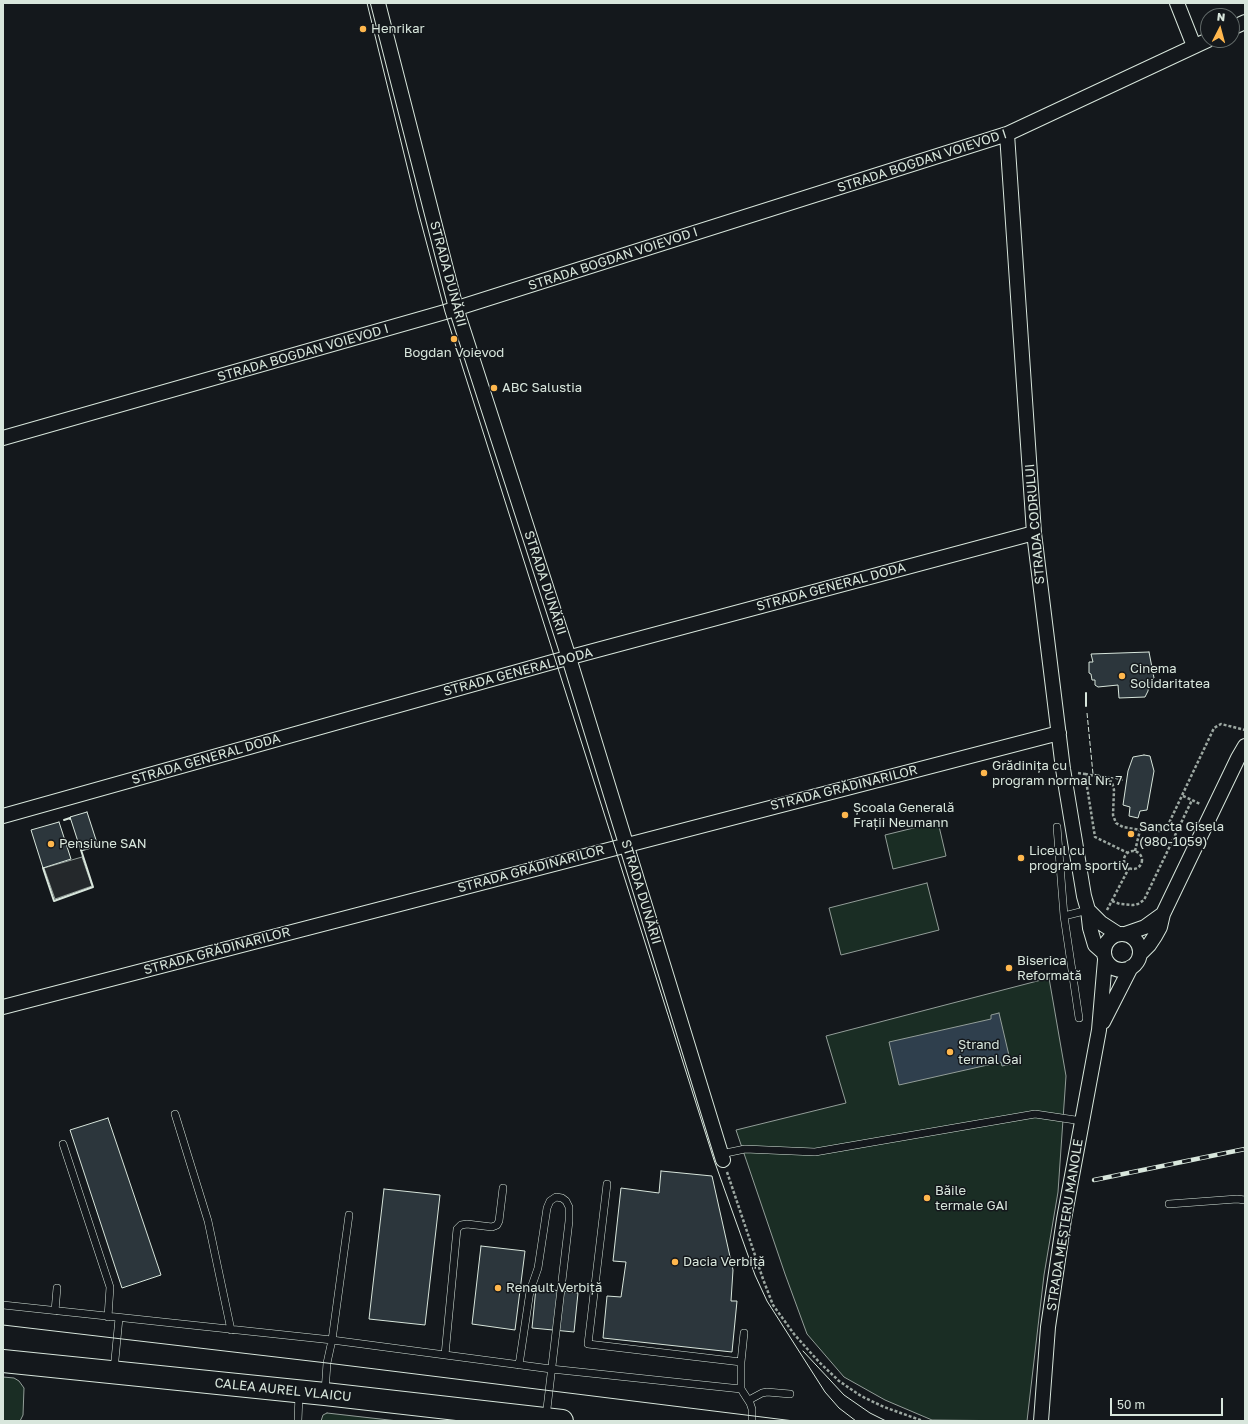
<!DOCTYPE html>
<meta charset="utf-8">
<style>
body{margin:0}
#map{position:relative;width:1248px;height:1424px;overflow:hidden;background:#14181c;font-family:"Golos Text",sans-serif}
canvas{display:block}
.frame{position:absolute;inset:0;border:4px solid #d8e6dc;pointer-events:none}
.north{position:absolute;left:1200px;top:8px;width:40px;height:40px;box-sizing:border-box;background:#14181c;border:1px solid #626a69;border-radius:50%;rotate:6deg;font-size:11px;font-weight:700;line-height:16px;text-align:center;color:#d8e6dc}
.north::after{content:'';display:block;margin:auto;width:14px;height:18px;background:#ffb74d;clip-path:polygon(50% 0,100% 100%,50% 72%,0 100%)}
.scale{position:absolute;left:1110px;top:1398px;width:113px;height:18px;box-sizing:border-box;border:2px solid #d8e6dc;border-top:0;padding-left:5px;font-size:12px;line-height:14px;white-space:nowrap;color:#d8e6dc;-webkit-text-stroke:3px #14181c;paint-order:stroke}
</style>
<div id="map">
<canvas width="1248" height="1424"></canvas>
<div class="frame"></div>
<div class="north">N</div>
<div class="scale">50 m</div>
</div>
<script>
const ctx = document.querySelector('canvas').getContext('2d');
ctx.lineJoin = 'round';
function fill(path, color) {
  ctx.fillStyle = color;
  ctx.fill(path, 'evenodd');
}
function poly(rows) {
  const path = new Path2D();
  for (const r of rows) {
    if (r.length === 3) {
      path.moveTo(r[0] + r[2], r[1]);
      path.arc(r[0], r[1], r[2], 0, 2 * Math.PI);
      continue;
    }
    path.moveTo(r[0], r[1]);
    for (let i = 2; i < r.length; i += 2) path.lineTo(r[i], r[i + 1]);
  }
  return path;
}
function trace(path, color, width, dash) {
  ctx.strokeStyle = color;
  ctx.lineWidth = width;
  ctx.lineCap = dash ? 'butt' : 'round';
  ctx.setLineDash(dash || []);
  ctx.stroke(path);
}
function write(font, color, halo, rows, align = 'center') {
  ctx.font = font + ' "Golos Text",sans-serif';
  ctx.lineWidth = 3;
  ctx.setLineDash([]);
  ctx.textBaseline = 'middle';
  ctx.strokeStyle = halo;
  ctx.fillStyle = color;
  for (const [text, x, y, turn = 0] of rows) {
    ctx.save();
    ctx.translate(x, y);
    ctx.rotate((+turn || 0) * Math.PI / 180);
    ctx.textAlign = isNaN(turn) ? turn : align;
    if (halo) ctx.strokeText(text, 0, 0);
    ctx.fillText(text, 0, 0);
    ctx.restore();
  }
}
const green = poly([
 [938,822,946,856,893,869,885,835,938,822],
 [927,883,939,930,841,955,829,908,927,883],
 [1049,978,1066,1076,1058,1192,1044,1275,1027,1421,932,1420,885,1400,844,1377,807,1334,785,1274,736,1130,846,1103,826,1036,1049,978],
 [3,1377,14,1378,19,1381,24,1388,23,1415,20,1421,3,1421,3,1377],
 [327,1413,398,1421,321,1421,323,1415,327,1413]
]);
fill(green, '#1a2d24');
trace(green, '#939e99', 1);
const parking = poly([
 [82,857,92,886,55,899,44,868,82,857]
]);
fill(parking, '#24282b');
trace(parking, '#939e99', 1);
const water = poly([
 [999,1013,1011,1064,1002,1066,1001,1062,899,1085,889,1042,991,1019,991,1015,999,1013]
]);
fill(water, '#2f3f4d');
trace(water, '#939e99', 1);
const building = poly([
 [1149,652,1154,678,1149,683,1148,691,1145,697,1119,698,1118,685,1098,687,1095,685,1095,680,1092,680,1091,674,1089,673,1089,662,1093,662,1091,654,1149,652],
 [1144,755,1150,756,1154,771,1147,810,1140,811,1138,818,1129,816,1130,807,1123,805,1128,771,1133,757,1144,755],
 [87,812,98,846,81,851,70,817,87,812],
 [59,822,71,859,43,868,31,830,59,822],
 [108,1118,161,1275,122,1288,70,1130,108,1118],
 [661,1171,712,1176,733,1270,731,1301,737,1301,732,1352,603,1338,607,1296,621,1297,626,1262,613,1261,621,1188,659,1193,661,1171],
 [384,1189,440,1195,425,1325,369,1319,384,1189],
 [481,1246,525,1251,515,1330,472,1324,481,1246],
 [536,1288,578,1293,574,1332,532,1328,536,1288]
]);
fill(building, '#2c363c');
trace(building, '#d8e6dc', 1);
const lane = poly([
 [1057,827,1064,916,1079,1018],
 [1064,916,1088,910],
 [175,1114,208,1221,231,1330],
 [63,1144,110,1287,108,1317],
 [721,1154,745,1149,815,1152,1035,1114,1082,1121],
 [607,1184,588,1344,741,1362],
 [1169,1204,1237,1199,1245,1200],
 [3,1305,332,1340,551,1369,741,1389],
 [55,1311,57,1288],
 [744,1333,741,1362,741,1389,750,1403,752,1409,752,1421],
 [445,1355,457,1229,461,1225,467,1224,492,1227,497,1225,499,1221,503,1188],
 [519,1365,530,1291,538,1268,547,1208,550,1201,556,1197,562,1198,566,1201,569,1207,569,1221,546,1417],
 [114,1370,119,1318],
 [325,1392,327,1363,332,1340,349,1215],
 [749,1400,762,1393,767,1392,790,1394],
 [298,1421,299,1394]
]);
const street = poly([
 [378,3,456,308,569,658,723,1160],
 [1177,3,1194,46],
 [1232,28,1245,22],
 [1007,134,1034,533,1063,769,1084,896,1088,910,1090,928,1095,945,1104,953],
 [3,438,445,312,1007,134,1208,40],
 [3,816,556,661,1034,533],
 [1088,910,1101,923,1118,934],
 [1125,934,1145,927,1163,914,1238,758,1245,746],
 [1122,952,18],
 [1140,954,1149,945,1155,936,1160,927,1163,914],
 [3,1007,1059,733],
 [1103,1022,1131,967],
 [1041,1421,1048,1327,1064,1219,1099,1030,1105,960]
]);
const primary = poly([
 [3,1361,325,1394,562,1421]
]);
trace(lane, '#d8e6dc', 8);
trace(street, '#d8e6dc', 16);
trace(primary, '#d8e6dc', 24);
trace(poly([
 [1078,773,1085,774,1095,837,1128,853],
 [1085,774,1105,778,1112,782,1114,790,1113,815,1116,823,1123,827,1140,830],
 [1183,796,1192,800],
 [1135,851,1140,830,1160,831,1166,828,1168,825,1214,728,1221,724,1245,730],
 [1133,860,9],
 [1112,901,1120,904,1133,905,1138,904,1144,900,1192,800,1200,804],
 [1107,910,1129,868],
 [727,1172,763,1279,773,1305,794,1334,819,1362,839,1381,861,1396,884,1407,923,1421]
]), '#9da8a2', 2.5, [3, 2]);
trace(lane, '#14181c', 7);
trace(street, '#14181c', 14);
trace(primary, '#14181c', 22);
trace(poly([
 [367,3,418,211,445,312,714,1160,755,1275,767,1301,825,1392,839,1408,856,1421],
 [3,1325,327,1363,794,1421],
 [803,1351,844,1395,870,1413,886,1421]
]), '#d8e6dc', 1);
const rail = poly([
 [1094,1180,1245,1149]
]);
trace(rail, '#d8e6dc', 4.5);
trace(rail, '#14181c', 3, [9]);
trace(poly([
 [1087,713,1093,774,1123,780]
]), '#d8e6dc', 1, [5, 2]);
trace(poly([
 [1086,693,1086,706],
 [64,820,70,818,70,819],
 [43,868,54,901,93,887,81,850]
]), '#d8e6dc', 2);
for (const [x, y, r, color] of [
 [363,29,4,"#ffb74d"],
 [454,339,4,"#ffb74d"],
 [494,388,4,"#ffb74d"],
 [1122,676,4,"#ffb74d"],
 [984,773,4,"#ffb74d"],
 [845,815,4,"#ffb74d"],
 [1131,834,4,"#ffb74d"],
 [51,844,4,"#ffb74d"],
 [1021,858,4,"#ffb74d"],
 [1009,968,4,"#ffb74d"],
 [950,1052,4,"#ffb74d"],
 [927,1198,4,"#ffb74d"],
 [675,1262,4,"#ffb74d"],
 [498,1288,4,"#ffb74d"]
]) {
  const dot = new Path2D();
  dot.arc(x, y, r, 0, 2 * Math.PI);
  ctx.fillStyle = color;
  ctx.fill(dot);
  trace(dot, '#14181c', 1.5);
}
write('13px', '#d8e6dc', '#14181c', [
 ["Henrikar",371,29],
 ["Bogdan Voievod",454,353,"center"],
 ["ABC Salustia",502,388],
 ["Cinema",1130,669],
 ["Solidaritatea",1130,684],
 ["Grădinița cu",992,766],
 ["program normal Nr. 7",992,781],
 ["Școala Generală",853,808],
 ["Frații Neumann",853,823],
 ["Sancta Gisela",1139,827],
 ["(980-1059)",1139,842],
 ["Pensiune SAN",59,844],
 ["Liceul cu",1029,851],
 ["program sportiv",1029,866],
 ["Biserica",1017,961],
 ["Reformată",1017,976],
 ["Ștrand",958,1045],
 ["termal Gai",958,1060],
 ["Băile",935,1191],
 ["termale GAI",935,1206],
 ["Dacia Verbiță",683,1262],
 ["Renault Verbiță",506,1288]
], 'left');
write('13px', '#d8e6dc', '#14181c', [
 ["STRADA BOGDAN VOIEVOD I",922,161,-18],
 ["STRADA BOGDAN VOIEVOD I",613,259,-18],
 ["STRADA DUNĂRII",448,274,75],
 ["STRADA BOGDAN VOIEVOD I",303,353,-16],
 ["STRADA CODRULUI",1035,524,-95],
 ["STRADA DUNĂRII",545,583,72],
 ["STRADA GENERAL DODA",831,587,-15],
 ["STRADA GENERAL DODA",518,672,-15],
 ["STRADA GENERAL DODA",206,759,-16],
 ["STRADA GRĂDINARILOR",844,788,-14],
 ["STRADA GRĂDINARILOR",531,869,-15],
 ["STRADA DUNĂRII",641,892,73],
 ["STRADA GRĂDINARILOR",217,951,-15],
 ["STRADA MEȘTERU MANOLE",1065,1225,-81],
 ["CALEA AUREL VLAICU",283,1390,6]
]);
</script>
